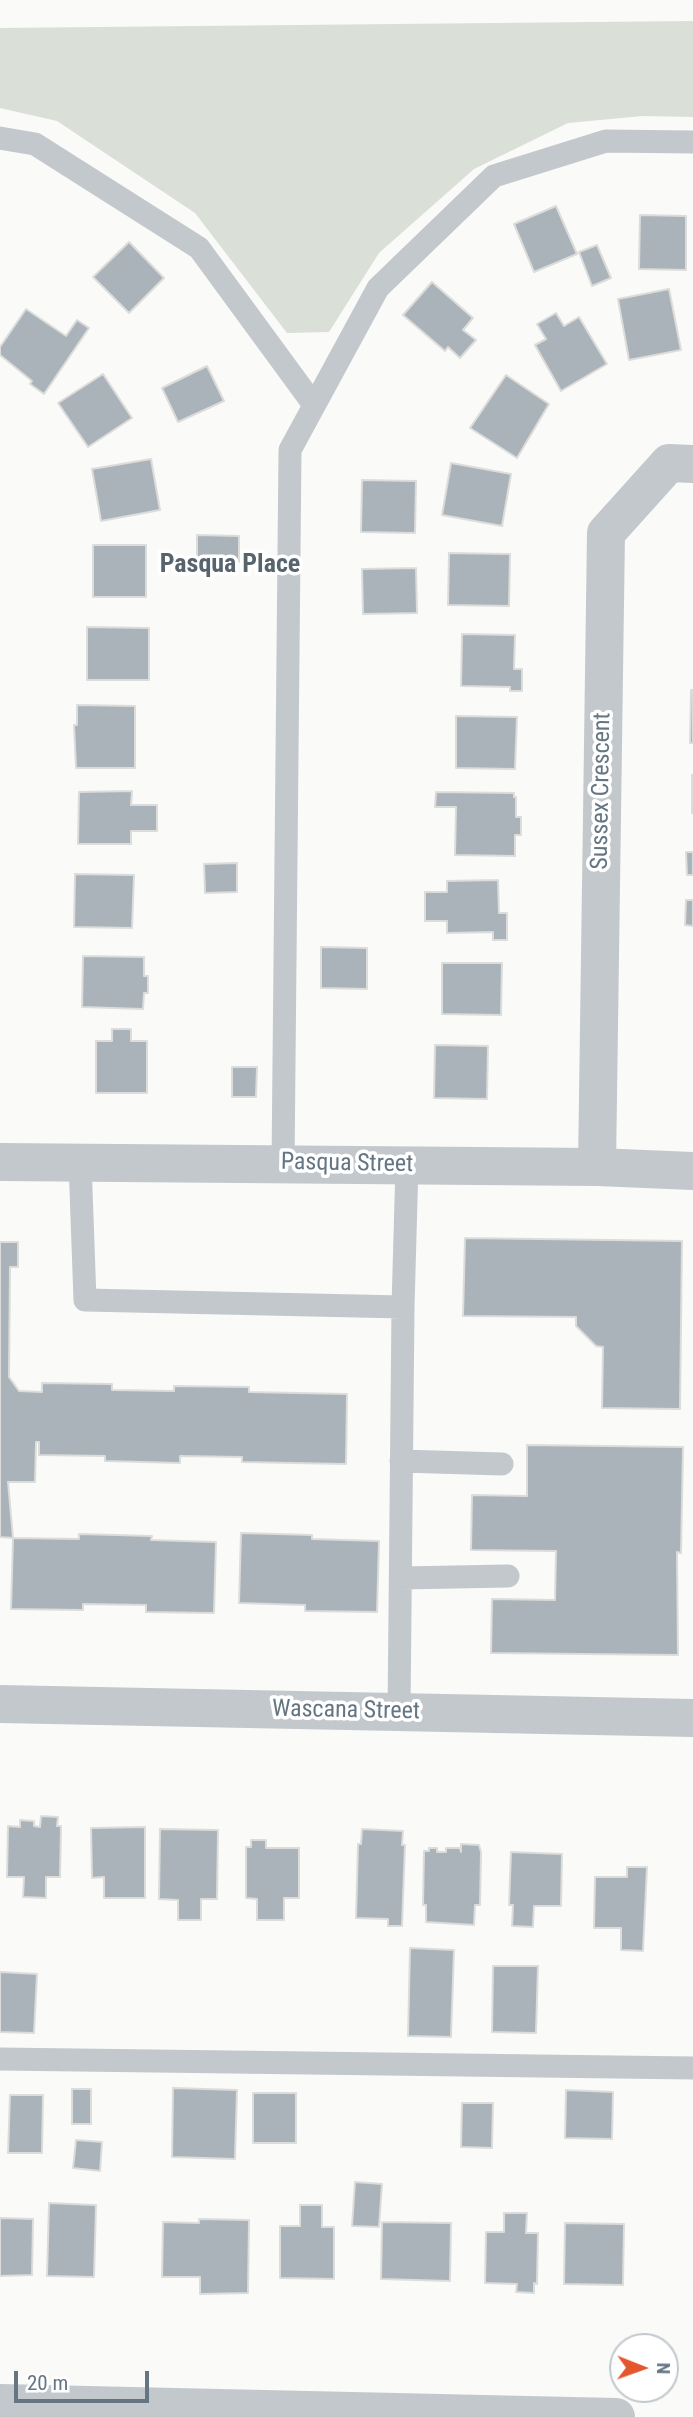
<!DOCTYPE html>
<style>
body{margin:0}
#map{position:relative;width:693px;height:2417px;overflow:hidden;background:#fafaf8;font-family:"Roboto Condensed",sans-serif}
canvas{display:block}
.north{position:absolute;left:609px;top:2333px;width:70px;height:70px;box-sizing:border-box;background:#fff;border:2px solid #c1c8cd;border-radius:50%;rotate:91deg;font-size:19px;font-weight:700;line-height:28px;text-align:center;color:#657683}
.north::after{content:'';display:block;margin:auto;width:24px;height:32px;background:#e4572e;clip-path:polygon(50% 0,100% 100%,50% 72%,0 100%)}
.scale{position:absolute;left:14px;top:2371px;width:135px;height:32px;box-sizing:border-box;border:4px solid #657683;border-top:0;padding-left:9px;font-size:21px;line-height:24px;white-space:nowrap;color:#657683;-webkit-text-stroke:5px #fff;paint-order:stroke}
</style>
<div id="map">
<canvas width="693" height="2417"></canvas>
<div class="north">N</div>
<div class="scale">20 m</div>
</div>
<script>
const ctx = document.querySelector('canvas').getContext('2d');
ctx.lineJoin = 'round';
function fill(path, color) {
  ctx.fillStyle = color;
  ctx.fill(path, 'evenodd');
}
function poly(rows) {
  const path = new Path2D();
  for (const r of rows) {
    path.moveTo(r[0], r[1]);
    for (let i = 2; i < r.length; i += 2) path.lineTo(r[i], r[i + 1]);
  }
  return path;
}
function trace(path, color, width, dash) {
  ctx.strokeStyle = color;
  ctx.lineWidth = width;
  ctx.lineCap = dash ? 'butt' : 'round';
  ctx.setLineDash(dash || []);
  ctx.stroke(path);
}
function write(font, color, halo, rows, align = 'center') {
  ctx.font = font + ' "Roboto Condensed",sans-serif';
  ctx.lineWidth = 7;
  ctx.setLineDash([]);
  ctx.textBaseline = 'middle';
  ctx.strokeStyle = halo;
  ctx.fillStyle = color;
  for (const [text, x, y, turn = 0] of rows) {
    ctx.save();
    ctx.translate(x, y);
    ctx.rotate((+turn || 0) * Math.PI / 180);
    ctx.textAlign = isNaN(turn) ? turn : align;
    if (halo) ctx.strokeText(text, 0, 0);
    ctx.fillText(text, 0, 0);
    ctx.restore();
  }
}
fill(poly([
 [693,21,693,117,643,116,568,123,474,169,379,253,329,332,287,333,195,213,57,121,0,108,0,28]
]), '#dadfd7');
const building = poly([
 [556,206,577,254,534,272,514,224,556,206],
 [640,215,686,216,686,270,639,269,640,215],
 [129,242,164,278,129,313,93,277,129,242],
 [597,245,611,278,592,286,579,252,597,245],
 [432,282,473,318,463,330,476,340,460,358,448,347,445,351,403,315,432,282],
 [669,289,681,350,629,360,618,299,669,289],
 [26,309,66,336,77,320,89,328,44,394,30,384,32,381,0,355,0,347,26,309],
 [556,313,564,326,579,317,607,364,561,391,535,345,546,339,537,324,556,313],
 [207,366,224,401,178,422,162,388,207,366],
 [103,374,132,418,88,447,58,403,103,374],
 [506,375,549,404,517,458,470,428,506,375],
 [151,459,160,510,101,521,92,469,151,459],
 [451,463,511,474,502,526,442,515,451,463],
 [362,480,416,481,415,533,361,532,362,480],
 [197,535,239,536,239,562,197,562,197,535],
 [93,545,146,545,146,597,93,597,93,545],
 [449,553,510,554,509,606,448,605,449,553],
 [416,568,417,613,363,614,362,569,416,568],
 [87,627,149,628,149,680,87,680,87,627],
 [462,634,515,635,514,669,522,669,522,691,510,691,510,687,461,686,462,634],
 [691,690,693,690,693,743,690,743,691,690],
 [77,705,135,706,135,768,76,768,74,725,77,725,77,705],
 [456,716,517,717,515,769,456,768,456,716],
 [692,775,693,775,693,813,692,813,692,775],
 [132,791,131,805,157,805,157,831,131,831,131,844,78,844,79,792,132,791],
 [436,792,514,793,514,797,516,797,516,817,521,817,521,835,515,835,515,856,455,855,456,807,435,807,436,792],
 [686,852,693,852,693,875,687,875,686,852],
 [237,863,237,892,205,893,204,864,237,863],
 [75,874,134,875,132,928,74,927,75,874],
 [498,880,499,913,507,913,507,940,493,940,493,932,447,933,447,921,425,921,425,892,447,892,447,881,498,880],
 [686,900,693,900,693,926,685,925,686,900],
 [321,947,367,948,367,989,321,988,321,947],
 [83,956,144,957,144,976,148,976,148,993,144,993,143,1009,82,1007,83,956],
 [442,963,502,963,501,1015,442,1014,442,963],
 [112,1029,131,1029,131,1041,147,1041,147,1093,96,1093,96,1041,112,1041,112,1029],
 [435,1045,488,1046,487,1099,434,1098,435,1045],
 [232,1067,257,1067,256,1097,232,1097,232,1067],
 [465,1238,682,1241,680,1409,602,1408,603,1347,596,1346,576,1326,576,1317,463,1316,465,1238],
 [0,1242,18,1242,18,1267,10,1267,9,1377,19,1391,42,1392,42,1383,112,1384,112,1390,174,1391,174,1386,249,1387,249,1392,347,1394,346,1464,242,1462,242,1457,180,1456,180,1463,105,1461,105,1456,39,1455,39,1442,36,1442,35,1482,8,1482,13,1538,0,1537,0,1242],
 [527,1445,683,1447,681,1553,677,1552,678,1655,491,1653,492,1599,555,1600,556,1551,471,1550,472,1495,527,1496,527,1445],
 [241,1533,312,1535,312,1539,379,1541,377,1612,305,1611,305,1605,239,1603,241,1533],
 [79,1534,152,1536,151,1540,216,1542,214,1613,146,1612,146,1605,83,1604,83,1610,11,1609,13,1538,79,1539,79,1534],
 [41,1816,58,1817,57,1826,61,1826,60,1877,46,1877,46,1898,23,1897,24,1877,7,1877,8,1826,20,1827,20,1820,34,1821,34,1826,40,1827,41,1816],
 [145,1827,145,1898,104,1898,104,1877,92,1878,91,1828,145,1827],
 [160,1829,218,1830,217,1899,201,1899,201,1920,178,1920,178,1900,159,1899,160,1829],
 [362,1829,403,1831,402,1845,405,1845,402,1926,388,1926,388,1919,356,1918,358,1844,361,1844,362,1829],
 [251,1840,266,1840,266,1848,299,1848,299,1898,284,1898,284,1920,257,1920,257,1899,246,1898,246,1847,251,1847,251,1840],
 [461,1844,479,1845,481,1852,480,1905,475,1905,474,1925,426,1922,426,1905,423,1905,424,1851,429,1851,429,1848,437,1848,437,1852,446,1852,446,1848,460,1848,461,1852,461,1844],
 [511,1852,562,1854,561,1906,534,1906,533,1927,512,1926,513,1905,509,1905,511,1852],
 [627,1867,647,1867,643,1951,621,1950,621,1928,594,1928,595,1877,627,1877,627,1867],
 [410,1948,454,1950,451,2037,408,2036,410,1948],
 [493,1966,538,1966,536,2033,492,2032,493,1966],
 [0,1972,37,1974,34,2033,0,2032,0,1972],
 [173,2088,237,2090,235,2159,172,2157,173,2088],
 [72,2089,91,2089,91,2124,72,2124,72,2089],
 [566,2090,613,2092,612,2139,565,2138,566,2090],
 [253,2093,296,2093,296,2143,253,2143,253,2093],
 [10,2095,43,2095,42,2153,8,2153,10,2095],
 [462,2103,493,2103,492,2148,461,2147,462,2103],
 [76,2140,102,2142,100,2171,73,2168,76,2140],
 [355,2182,382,2184,379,2227,352,2226,355,2182],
 [49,2203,96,2205,94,2277,47,2276,49,2203],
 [300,2205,322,2205,322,2227,334,2227,334,2279,280,2278,280,2226,300,2226,300,2205],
 [504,2213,527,2213,526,2233,538,2233,537,2284,534,2283,534,2293,516,2292,517,2284,485,2283,486,2232,504,2232,504,2213],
 [0,2218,33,2219,32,2275,0,2276,0,2218],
 [199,2219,249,2220,248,2293,200,2294,200,2277,162,2277,163,2222,199,2223,199,2219],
 [382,2222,451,2223,450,2281,381,2279,382,2222],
 [565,2223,624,2224,623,2285,564,2284,565,2223]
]);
fill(building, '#aab3b9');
trace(building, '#dcdcda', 2);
trace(poly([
 [0,138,35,144,199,248,314,405],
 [80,1162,85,1300,403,1307],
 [283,1164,290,450,378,288,494,176,606,141,693,142],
 [401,1461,502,1464],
 [401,1578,508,1576],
 [399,1713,403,1307,407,1165],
 [0,2059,693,2068]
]), '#c3c8cc', 23);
trace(poly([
 [597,1167,606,533,669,463,693,464],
 [0,1704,693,1718],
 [0,2403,616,2417]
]), '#c3c8cc', 38);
trace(poly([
 [0,1162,597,1167,693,1171]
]), '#c3c8cc', 38);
write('24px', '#657683', '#fff', [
 ["Sussex Crescent",602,791,-89],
 ["Pasqua Street",347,1164,1],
 ["Wascana Street",346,1711,1]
]);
write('bold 26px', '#57646e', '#fff', [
 ["Pasqua Place",230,565]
]);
</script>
